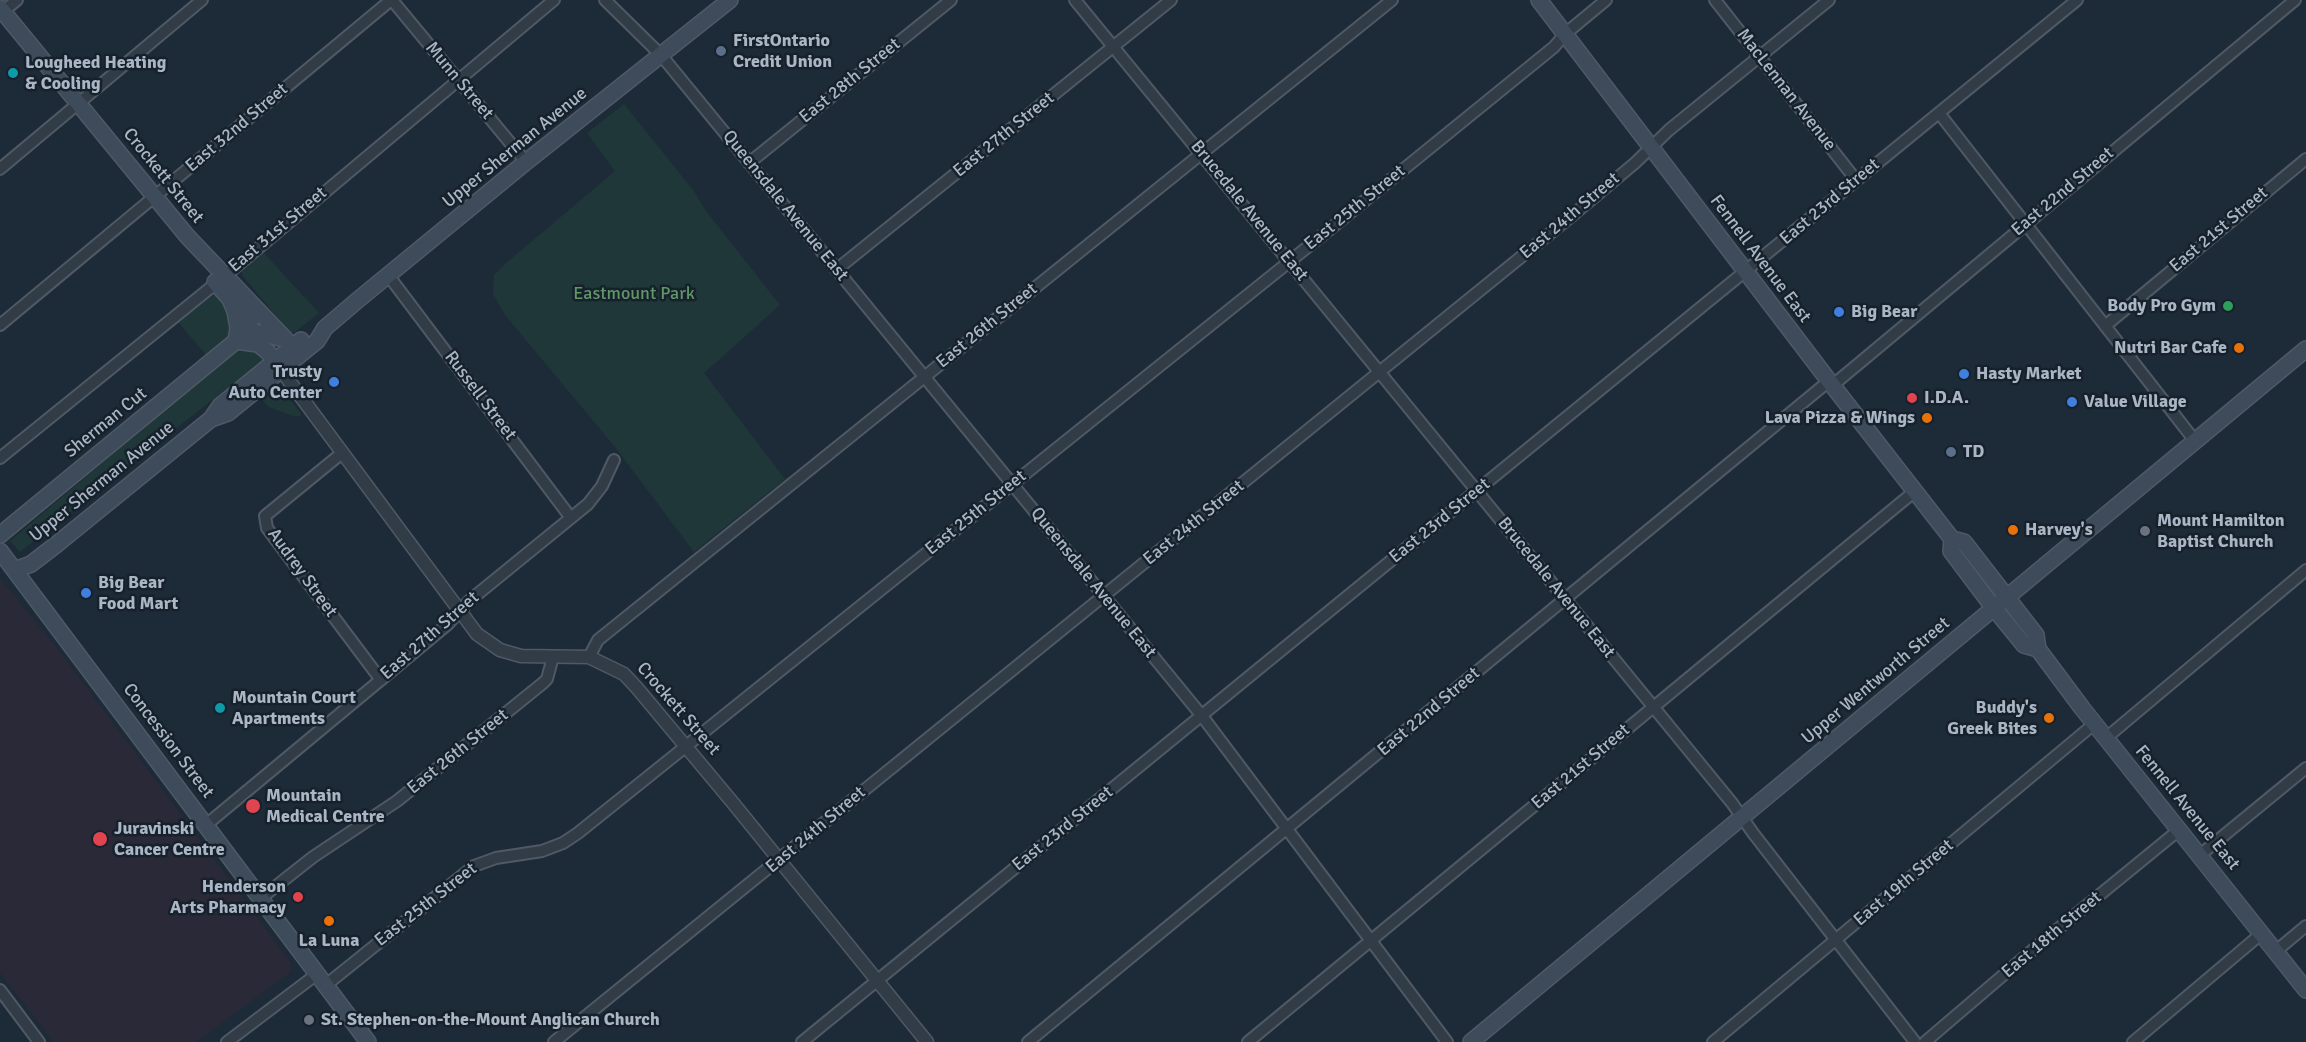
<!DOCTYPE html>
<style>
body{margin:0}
canvas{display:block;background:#1d2a37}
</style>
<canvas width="2306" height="1042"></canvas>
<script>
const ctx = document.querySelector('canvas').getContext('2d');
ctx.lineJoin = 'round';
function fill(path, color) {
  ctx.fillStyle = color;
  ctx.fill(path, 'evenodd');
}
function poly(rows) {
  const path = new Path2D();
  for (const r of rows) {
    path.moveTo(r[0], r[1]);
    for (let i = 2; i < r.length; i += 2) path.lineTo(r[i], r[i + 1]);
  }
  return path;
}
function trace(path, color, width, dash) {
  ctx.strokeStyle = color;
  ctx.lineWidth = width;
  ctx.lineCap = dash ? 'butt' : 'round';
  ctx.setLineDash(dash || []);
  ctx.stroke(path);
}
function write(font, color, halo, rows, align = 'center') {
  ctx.font = font + ' Signika,sans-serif';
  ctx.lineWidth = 5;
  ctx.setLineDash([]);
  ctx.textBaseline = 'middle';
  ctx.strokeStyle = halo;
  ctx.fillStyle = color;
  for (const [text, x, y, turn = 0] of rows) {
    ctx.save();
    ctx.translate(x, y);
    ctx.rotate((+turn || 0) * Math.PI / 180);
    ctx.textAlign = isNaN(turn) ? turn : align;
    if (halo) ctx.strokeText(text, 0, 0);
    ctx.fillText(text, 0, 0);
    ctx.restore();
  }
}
fill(poly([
 [0,578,58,649,289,960,292,967,288,974,196,1042,54,1042,0,973]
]), '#2a2938');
fill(poly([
 [624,104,693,190,706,211,780,305,704,373,785,479,694,552,615,447,505,315,493,294,494,275,505,264,615,171,587,133],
 [263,252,319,313,295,332,290,333,242,275,242,271],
 [215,294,219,294,232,316,229,336,223,345,208,357,178,322],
 [245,348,252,348,261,354,264,359,20,552,10,541,231,354],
 [275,385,280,386,302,415,296,417,269,407,261,399]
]), '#1f3738');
const minor = poly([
 [392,0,526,162],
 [605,0,661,55,1202,716,1447,1042],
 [1075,0,1732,803,1753,833,1915,1042],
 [1715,0,1856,180],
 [0,14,17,0],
 [1939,113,2195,441],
 [749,163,951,0],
 [0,169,202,0],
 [836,270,1171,0],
 [388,275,571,518],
 [0,325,391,0],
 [2105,326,2306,159],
 [1833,385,2295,0],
 [342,453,265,516,267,528,381,680],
 [0,458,225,276,554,0],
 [589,657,598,640,1392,0],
 [2106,738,2306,570],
 [206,825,448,624,469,601,588,504,602,486,614,460],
 [2200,855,2306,768],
 [261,898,313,857,397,801,543,683,547,679,553,657],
 [2276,951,2306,926],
 [326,985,474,866,496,858,542,851,563,843,578,833,1330,229,1554,47,1565,34,1606,0],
 [0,990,39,1042],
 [227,1042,317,974],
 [554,1042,1574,214,1635,163,1669,130,1829,0],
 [802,1042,2077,0],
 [1028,1042,1829,381],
 [1248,1042,1915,491],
 [1713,1042,2094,724],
 [1925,1042,2042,942,2179,830],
 [2133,1042,2261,934]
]);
const tertiary = poly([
 [281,370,477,634,500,650,521,656,589,657,624,674,637,688,733,803,927,1042]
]);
const secondary = poly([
 [1539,0,1829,381,1952,539,1964,542,2036,635,2038,649,2082,708,2306,990],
 [0,8,187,236,286,340],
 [215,282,230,299,235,311,238,328,236,341],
 [239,340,255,332,284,339],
 [236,341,258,344,268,352,279,367],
 [211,419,228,413,281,370,317,341,325,328,359,299,526,162,730,0],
 [0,535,236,341,249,326,251,319,251,313,245,299],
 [1952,539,1951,551,1993,607,2024,645,2038,649],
 [0,551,368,1042],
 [15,570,31,564,57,544,211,419,220,406,301,340],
 [1471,1042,2306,349]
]);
trace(minor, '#4e5965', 14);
trace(tertiary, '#4e5965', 15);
trace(secondary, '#4e5965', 18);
trace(minor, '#313c47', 10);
trace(tertiary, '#313c47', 12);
trace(secondary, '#3e4b5b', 15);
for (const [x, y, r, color] of [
 [721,51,6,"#5c6f8a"],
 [13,73,6,"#0f9aa8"],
 [2228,306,6,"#2e9e5b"],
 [1839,312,6,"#3f7fe0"],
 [2239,348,6,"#e8710a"],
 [1964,374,6,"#3f7fe0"],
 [334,382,6,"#3f7fe0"],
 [1912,398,6,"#e0444e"],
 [2072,402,6,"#3f7fe0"],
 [1927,418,6,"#e8710a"],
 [1951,452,6,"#5c6f8a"],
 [2013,530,6,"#e8710a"],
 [2145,531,6,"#6b7280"],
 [86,593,6,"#3f7fe0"],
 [220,708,6,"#0f9aa8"],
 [2049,718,6,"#e8710a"],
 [253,806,8,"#e0444e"],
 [100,839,8,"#e0444e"],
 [298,897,6,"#e0444e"],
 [329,921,6,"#e8710a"],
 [309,1020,6,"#6b7280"]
]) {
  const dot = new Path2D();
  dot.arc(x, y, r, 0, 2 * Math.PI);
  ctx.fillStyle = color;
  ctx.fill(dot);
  trace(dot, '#16212b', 2);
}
write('bold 18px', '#aab6c5', '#16212b', [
 ["FirstOntario",733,41],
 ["Credit Union",733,62],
 ["Lougheed Heating",25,63],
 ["& Cooling",25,84],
 ["Body Pro Gym",2216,306,"right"],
 ["Big Bear",1851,312],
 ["Nutri Bar Cafe",2227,348,"right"],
 ["Trusty",322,372,"right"],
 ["Auto Center",322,393,"right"],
 ["Hasty Market",1976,374],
 ["I.D.A.",1924,398],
 ["Value Village",2084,402],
 ["Lava Pizza & Wings",1915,418,"right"],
 ["TD",1963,452],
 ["Mount Hamilton",2157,521],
 ["Baptist Church",2157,542],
 ["Harvey's",2025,530],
 ["Big Bear",98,583],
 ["Food Mart",98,604],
 ["Mountain Court",232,698],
 ["Apartments",232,719],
 ["Buddy's",2037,708,"right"],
 ["Greek Bites",2037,729,"right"],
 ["Mountain",266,796],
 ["Medical Centre",266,817],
 ["Juravinski",114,829],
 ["Cancer Centre",114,850],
 ["Henderson",286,887,"right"],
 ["Arts Pharmacy",286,908,"right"],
 ["La Luna",329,941,"center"],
 ["St. Stephen-on-the-Mount Anglican Church",321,1020]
], 'left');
write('18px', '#aab6c5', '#16212b', [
 ["Munn Street",459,81,50],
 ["East 28th Street",850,81,-39],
 ["MacLennan Avenue",1786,90,52],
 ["East 32nd Street",237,128,-40],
 ["East 27th Street",1004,135,-39],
 ["Upper Sherman Avenue",515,148,-39],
 ["Crockett Street",163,176,51],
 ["East 22nd Street",2063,192,-40],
 ["East 23rd Street",1830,202,-40],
 ["Queensdale Avenue East",785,206,51],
 ["East 25th Street",1355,208,-39],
 ["Brucedale Avenue East",1249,211,51],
 ["East 24th Street",1570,216,-40],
 ["East 31st Street",278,230,-40],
 ["East 21st Street",2219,230,-40],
 ["Fennell Avenue East",1760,259,53],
 ["East 26th Street",987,326,-39],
 ["Russell Street",480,396,53],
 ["Sherman Cut",106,423,-39],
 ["Upper Sherman Avenue",102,482,-39],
 ["East 25th Street",976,513,-39],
 ["East 23rd Street",1440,521,-39],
 ["East 24th Street",1194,523,-39],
 ["Audrey Street",302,573,54],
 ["Queensdale Avenue East",1093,583,51],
 ["Brucedale Avenue East",1556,588,51],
 ["East 27th Street",430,636,-41],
 ["Upper Wentworth Street",1876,681,-40],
 ["Crockett Street",678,709,49],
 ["East 22nd Street",1429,712,-40],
 ["Concession Street",168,741,53],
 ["East 26th Street",458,752,-39],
 ["East 21st Street",1581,767,-40],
 ["Fennell Avenue East",2187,808,51],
 ["East 23rd Street",1063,829,-39],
 ["East 24th Street",816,830,-40],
 ["East 19th Street",1904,883,-40],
 ["East 25th Street",426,905,-38],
 ["East 18th Street",2052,935,-40]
]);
write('18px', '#619669', '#16212b', [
 ["Eastmount Park",634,294]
]);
</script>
